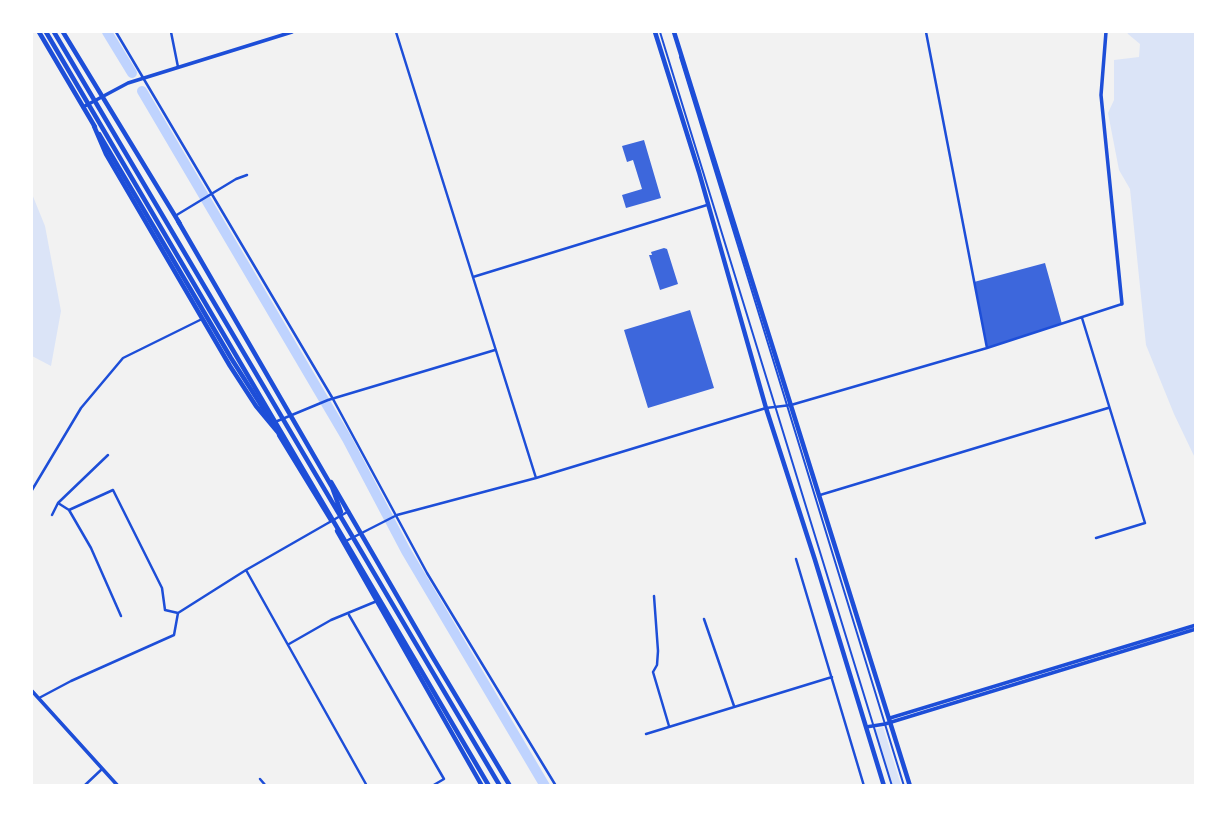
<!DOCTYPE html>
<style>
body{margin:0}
#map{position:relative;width:1227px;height:817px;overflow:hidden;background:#f2f2f2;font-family:"Public Sans",sans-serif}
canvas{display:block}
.frame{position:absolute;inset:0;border:33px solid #fff;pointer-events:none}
</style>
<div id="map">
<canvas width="1227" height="817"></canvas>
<div class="frame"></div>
</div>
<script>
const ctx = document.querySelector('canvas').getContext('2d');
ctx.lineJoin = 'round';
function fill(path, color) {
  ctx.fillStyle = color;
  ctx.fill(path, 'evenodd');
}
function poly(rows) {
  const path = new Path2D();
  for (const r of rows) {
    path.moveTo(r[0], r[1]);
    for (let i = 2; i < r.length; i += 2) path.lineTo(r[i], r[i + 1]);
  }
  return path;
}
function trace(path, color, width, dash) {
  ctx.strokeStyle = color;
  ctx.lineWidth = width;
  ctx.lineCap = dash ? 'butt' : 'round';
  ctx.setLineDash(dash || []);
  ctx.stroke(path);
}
fill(poly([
 [1127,32,1195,32,1195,458,1174,414,1146,345,1130,189,1119,170,1108,113,1114,100,1114,60,1139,57,1140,44,1128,34],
 [32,194,45,226,61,311,51,366,32,356],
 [883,727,901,785,891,785,874,730]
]), '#dbe4f7');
trace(poly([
 [107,32,132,73],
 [142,91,347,439,406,551,545,786]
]), '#bfd3fe', 10);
fill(poly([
 [644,140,661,198,626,208,622,195,642,189,633,160,627,162,622,146],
 [664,248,667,249,678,284,660,290,649,255,652,255,651,252],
 [1045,263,1062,324,987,348,974,282],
 [690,310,714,388,648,408,624,330]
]), '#3d67dc');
trace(poly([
 [660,32,892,786],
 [680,57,904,786]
]), '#1d4ed8', 2);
trace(poly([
 [116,32,333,399,427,573,556,786],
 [171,32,178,67],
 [396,32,536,478],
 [926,32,987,348],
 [175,216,236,179,247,175],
 [473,277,707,205],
 [1082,318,1145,523,1096,538],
 [275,422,328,400,495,350],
 [32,490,81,408,123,358,202,319],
 [820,495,1108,408],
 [58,503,69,510,91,548,121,616],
 [69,510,113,490,162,588,165,610,178,613],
 [52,515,58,503,108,455],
 [346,541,397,515,536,478,766,408,791,405,987,348,1122,304],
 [796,559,864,786],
 [246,570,367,786],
 [654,596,658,651,657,665,653,672,669,726],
 [349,615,444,779,432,786],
 [704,619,734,706],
 [289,644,331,620,377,601],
 [39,698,71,681,174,635,178,613,246,570,349,511],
 [646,734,832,677],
 [260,779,266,786],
 [84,786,102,769]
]), '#1d4ed8', 2.5);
trace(poly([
 [1106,32,1101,95,1122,304],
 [83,107,128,83,292,32],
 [32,691,118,786],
 [890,718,1196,625],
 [866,727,885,724,1196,629]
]), '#1d4ed8', 3.5);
trace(poly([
 [39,32,95,127],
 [63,32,180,224],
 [99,134,231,358,273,424],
 [279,435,331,520],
 [331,482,432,656,510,786],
 [337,531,482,786]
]), '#1d4ed8', 4.5);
trace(poly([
 [655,32,699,172,766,408,815,560,884,786],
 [674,32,910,786]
]), '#1d4ed8', 4.5);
trace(poly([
 [46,32,489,786],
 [54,32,500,786],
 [94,126,106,154,230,366,256,406,281,436],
 [178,221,332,487,341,512]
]), '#1d4ed8', 4.5);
</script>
